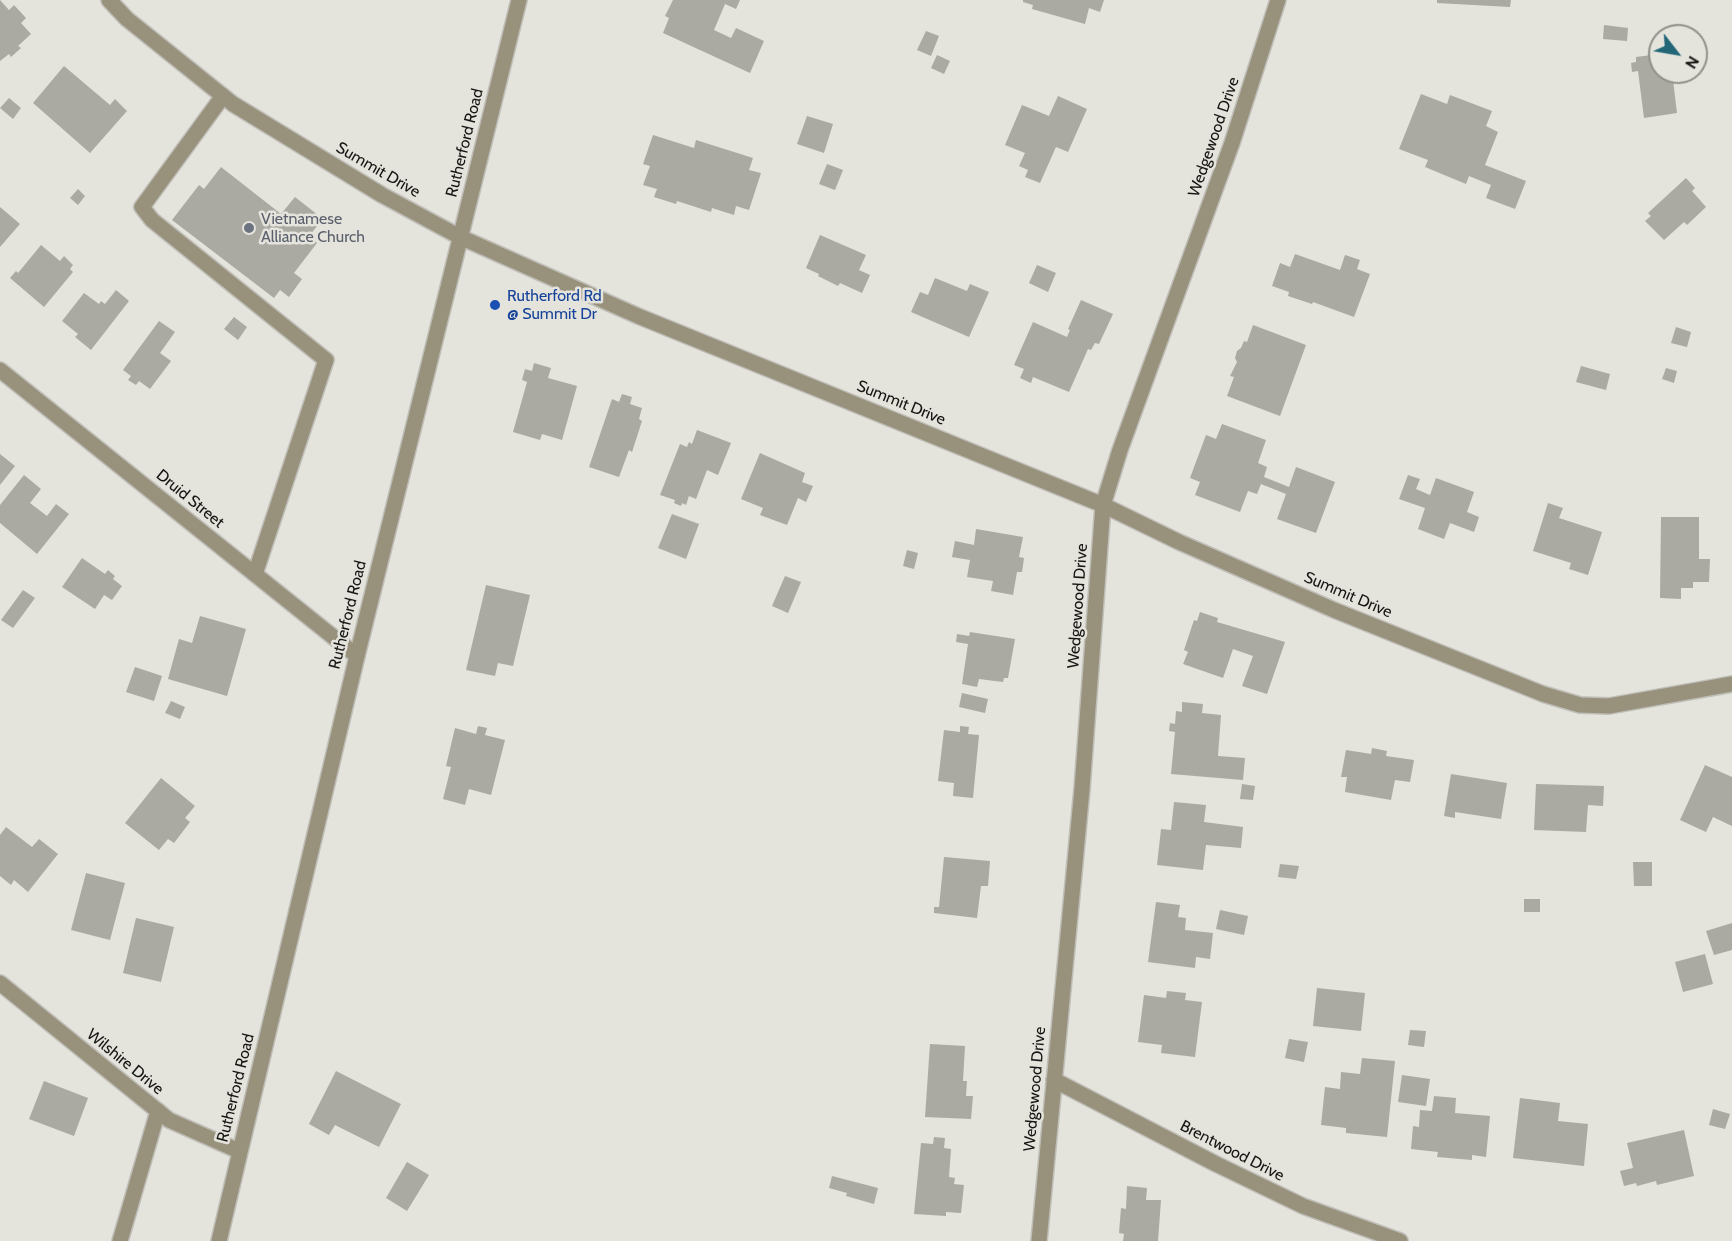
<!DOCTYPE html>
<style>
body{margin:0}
#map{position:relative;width:1732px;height:1241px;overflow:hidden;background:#e4e3dc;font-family:Cabin,sans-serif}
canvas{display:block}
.north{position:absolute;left:1648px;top:24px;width:60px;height:60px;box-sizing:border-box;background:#e4e3dc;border:2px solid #91918c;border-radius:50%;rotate:121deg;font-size:16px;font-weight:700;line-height:24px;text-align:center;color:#151513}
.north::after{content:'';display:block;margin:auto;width:21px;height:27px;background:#226678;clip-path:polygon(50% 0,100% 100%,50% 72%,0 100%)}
</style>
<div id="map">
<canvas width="1732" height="1241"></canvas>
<div class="north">N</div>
</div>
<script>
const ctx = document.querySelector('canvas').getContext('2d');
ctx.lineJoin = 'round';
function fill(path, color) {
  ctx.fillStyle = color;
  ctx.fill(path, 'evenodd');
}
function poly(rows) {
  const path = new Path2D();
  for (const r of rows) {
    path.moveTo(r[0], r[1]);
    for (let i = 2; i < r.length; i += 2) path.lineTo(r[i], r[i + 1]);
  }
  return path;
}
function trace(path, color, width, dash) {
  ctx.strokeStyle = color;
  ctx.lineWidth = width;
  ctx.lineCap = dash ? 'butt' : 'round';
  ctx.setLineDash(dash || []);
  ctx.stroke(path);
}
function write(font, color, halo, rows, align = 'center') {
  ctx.font = font + ' Cabin,sans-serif';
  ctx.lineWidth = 5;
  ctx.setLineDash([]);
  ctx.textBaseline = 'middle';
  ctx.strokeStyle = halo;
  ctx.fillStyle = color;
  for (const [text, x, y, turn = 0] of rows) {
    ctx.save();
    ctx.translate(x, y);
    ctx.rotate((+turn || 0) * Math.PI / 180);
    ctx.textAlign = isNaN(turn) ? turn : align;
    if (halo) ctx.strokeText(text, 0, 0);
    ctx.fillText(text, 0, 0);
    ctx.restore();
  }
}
fill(poly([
 [0,0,9,10,14,5,26,18,21,23,31,34,18,46,21,48,11,57,9,54,0,61],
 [673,0,740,0,736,9,725,4,714,30,731,38,736,28,764,41,750,73,663,33,669,18,665,16],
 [1023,0,1104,0,1100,12,1089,8,1085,24,1032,9,1033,5,1023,2],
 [1437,0,1511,0,1510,7,1437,3],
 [1604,25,1628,28,1627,41,1603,39],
 [926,31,939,36,931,56,917,50],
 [1660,54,1660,72,1672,72,1677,113,1644,118,1638,71,1632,72,1631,63,1636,62,1636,57],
 [937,55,950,61,944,74,931,68],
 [64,66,110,105,115,99,127,111,90,153,33,103],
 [1421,94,1447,104,1450,95,1492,111,1486,126,1498,132,1485,165,1526,181,1515,209,1486,198,1491,185,1469,176,1466,184,1425,167,1428,160,1399,149],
 [1058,96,1087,109,1068,152,1056,147,1040,183,1025,177,1028,170,1019,166,1025,153,1005,145,1022,105,1049,116],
 [9,98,21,108,13,119,0,108],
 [807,116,833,124,824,153,797,144],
 [653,135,694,148,696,140,753,158,749,170,761,173,749,210,736,206,734,215,712,208,711,212,677,201,676,204,654,197,657,189,643,185,650,166,643,164],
 [827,164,843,170,835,190,819,184],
 [221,167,281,214,295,197,323,219,309,236,317,243,294,273,302,279,289,297,280,290,274,298,172,220,199,185,204,189],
 [1686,178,1695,188,1692,191,1706,207,1687,225,1684,222,1664,240,1645,221,1651,216,1648,213],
 [78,189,85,196,78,205,70,198],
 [0,207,20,224,0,247],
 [820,235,866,255,859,270,870,275,862,293,840,283,838,286,818,276,819,274,806,268],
 [41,245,60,261,64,256,73,265,70,269,73,272,44,307,10,278,16,271,18,273],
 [1295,254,1340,270,1345,255,1360,260,1357,269,1370,274,1354,317,1313,302,1312,304,1288,296,1289,292,1272,286,1280,263,1290,267],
 [1037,265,1056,273,1048,292,1029,283],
 [935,278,967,291,970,284,989,292,969,337,911,312,920,292,928,295],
 [116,290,129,301,91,350,75,337,78,334,62,321,84,293,99,304,101,301,105,304],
 [1081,300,1113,314,1099,344,1095,343,1091,350,1088,349,1069,392,1033,377,1031,383,1020,378,1024,369,1014,365,1033,322,1067,337,1070,330,1068,329],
 [234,317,247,327,238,340,224,329],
 [159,321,175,332,160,353,171,361,150,389,139,381,136,385,128,380,131,376,123,370],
 [1253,325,1306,345,1280,416,1227,396,1234,377,1230,376,1237,362,1235,358,1237,351,1241,348,1244,341,1247,342],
 [1676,327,1691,332,1687,347,1671,343],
 [534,363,551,368,548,378,577,386,562,440,542,434,540,440,513,432,527,382,522,380,525,369,532,371],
 [1581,366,1610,374,1606,390,1576,382],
 [1666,368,1677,371,1674,383,1662,379],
 [622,394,632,397,630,404,642,408,639,419,642,421,632,452,629,450,619,477,589,467,612,399,619,402],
 [1222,424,1266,440,1258,463,1267,467,1264,477,1289,487,1296,467,1335,482,1316,533,1277,519,1286,494,1261,484,1257,494,1248,491,1240,512,1195,495,1200,482,1190,478,1206,435,1216,439],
 [697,430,731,443,718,475,707,470,696,499,689,496,686,505,682,503,681,506,674,503,675,500,660,495,680,444,687,447,689,442,692,444],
 [760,453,805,473,802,482,813,486,806,502,798,498,787,525,760,515,763,508,741,499],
 [0,454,15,466,0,485],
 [24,475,41,489,30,503,47,516,56,504,69,514,37,554,0,523,0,505],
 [1408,475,1420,479,1416,489,1430,495,1436,478,1474,492,1467,512,1479,517,1474,532,1450,523,1444,539,1418,529,1425,508,1399,499],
 [1548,503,1563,508,1559,518,1602,532,1588,575,1569,569,1571,563,1533,551],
 [672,514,699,524,686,559,658,548],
 [1661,517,1699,517,1699,559,1710,559,1709,582,1693,582,1693,588,1681,588,1681,599,1660,598],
 [976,529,1023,537,1019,557,1024,558,1022,572,1017,572,1013,595,991,591,993,581,967,577,970,560,952,557,955,541,974,545],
 [907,550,918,553,914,569,903,566],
 [82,558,105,574,108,570,115,576,113,579,122,586,112,600,104,595,95,609,62,587],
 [785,576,801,582,788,613,772,606],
 [486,585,530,595,513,666,498,663,495,676,466,670],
 [23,590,35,598,13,628,1,620],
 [1200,612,1218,618,1217,622,1285,642,1267,694,1242,686,1253,656,1233,649,1223,678,1183,664,1188,652,1184,650,1194,620,1197,621],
 [200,616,246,629,227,696,168,679,179,639,192,643],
 [970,632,1015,639,1008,678,1004,678,1003,682,979,679,977,687,962,684,968,644,956,642,957,634,969,636],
 [135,667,162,676,154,701,126,692],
 [962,693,988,699,985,713,959,707],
 [171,701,185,707,180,719,165,713],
 [1182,702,1203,704,1202,713,1221,715,1218,756,1245,758,1243,780,1171,774,1175,732,1169,731,1170,723,1175,724,1176,711,1182,712],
 [478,726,487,728,485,735,505,740,491,795,469,789,465,805,443,799,451,767,446,766,455,728,476,734],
 [960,726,969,727,968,734,979,735,973,798,953,796,954,783,938,781,944,730,960,732],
 [1372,748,1387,751,1386,756,1414,760,1410,782,1395,780,1391,800,1345,792,1347,777,1341,777,1346,750,1371,754],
 [1705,765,1732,777,1732,826,1713,817,1706,832,1680,820],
 [1451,774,1507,783,1501,819,1455,812,1455,818,1444,816],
 [161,778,195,806,185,818,190,822,174,843,168,839,159,850,125,823],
 [1242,784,1255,786,1253,800,1240,799],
 [1536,784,1604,786,1603,806,1588,805,1586,832,1534,830],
 [1174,802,1206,805,1204,822,1243,827,1241,848,1206,845,1203,870,1157,865,1161,829,1171,830],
 [6,827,32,847,39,839,58,854,28,892,14,880,11,885,0,876,0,835],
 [944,857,990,861,988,886,981,886,977,918,934,913,934,907,939,907],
 [1633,862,1652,862,1652,886,1634,886],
 [1280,864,1299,866,1296,879,1278,877],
 [86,873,125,883,110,940,71,930],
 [1524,899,1540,899,1540,912,1524,912],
 [1156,902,1180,905,1178,917,1186,918,1185,930,1213,933,1210,959,1196,957,1195,968,1148,962],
 [1220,910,1248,916,1244,935,1216,929],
 [136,918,174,927,161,982,123,973],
 [1732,923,1732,950,1714,955,1706,931],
 [1705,954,1713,984,1683,992,1675,962],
 [1317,988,1365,993,1361,1031,1313,1026],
 [1167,991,1186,993,1185,1000,1202,1002,1195,1057,1161,1053,1162,1045,1138,1042,1144,995,1166,998],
 [1410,1030,1426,1031,1424,1047,1408,1045],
 [1289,1039,1308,1042,1304,1062,1285,1058],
 [930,1044,965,1046,963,1081,967,1081,966,1096,973,1096,971,1119,925,1117],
 [1362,1058,1395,1061,1387,1137,1346,1133,1346,1128,1321,1125,1325,1087,1340,1089,1341,1072,1360,1074],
 [336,1071,401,1104,379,1147,335,1125,329,1135,309,1124],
 [1402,1075,1430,1079,1426,1106,1398,1102],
 [44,1081,88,1098,74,1136,29,1119],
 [1434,1096,1456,1098,1455,1113,1490,1116,1486,1157,1472,1155,1472,1160,1437,1157,1438,1152,1411,1149,1413,1126,1419,1127,1420,1110,1432,1111],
 [1520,1098,1560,1103,1558,1121,1588,1124,1584,1166,1513,1158],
 [1713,1109,1730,1114,1725,1129,1709,1125],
 [1684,1130,1694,1176,1657,1185,1656,1181,1637,1186,1636,1183,1624,1186,1620,1171,1633,1168,1627,1143],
 [934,1137,945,1138,944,1148,951,1149,949,1177,955,1178,954,1184,964,1185,961,1213,946,1212,946,1216,914,1214,921,1143,933,1144],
 [407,1162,429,1175,407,1211,386,1198],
 [832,1176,878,1188,874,1204,846,1196,847,1193,829,1188],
 [1127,1186,1147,1188,1146,1200,1161,1200,1158,1241,1123,1241,1124,1234,1119,1233,1121,1208,1126,1209]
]), '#aaa9a2');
const service = poly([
 [223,96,142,207,152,220,326,360,255,574],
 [120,1241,158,1111]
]);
const minor = poly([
 [109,0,127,19,233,104,382,195,460,237,638,316,1103,505,1179,542,1334,610,1543,694,1580,705,1609,706,1732,684],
 [0,370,357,656],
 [0,983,169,1120,239,1151],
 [1054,1080,1216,1164,1303,1206,1400,1241],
 [1039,1241,1082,789,1103,505,1120,450,1232,143,1278,0]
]);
const tertiary = poly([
 [219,1241,357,656,519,0]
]);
trace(service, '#bfbeb8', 18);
trace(minor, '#bfbeb8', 18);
trace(tertiary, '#bfbeb8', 18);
trace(service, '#98917b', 15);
trace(minor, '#98917b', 15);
trace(tertiary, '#98917b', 15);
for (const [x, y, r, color] of [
 [249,228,6,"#6b7280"],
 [495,305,6,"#1a4fb4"]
]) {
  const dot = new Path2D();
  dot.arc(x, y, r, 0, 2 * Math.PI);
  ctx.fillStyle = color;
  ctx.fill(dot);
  trace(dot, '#e4e3dc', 2);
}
write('16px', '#151513', '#e4e3dc', [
 ["Wedgewood Drive",1214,137,-71],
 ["Rutherford Road",465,143,-76],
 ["Summit Drive",378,170,30],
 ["Summit Drive",901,403,22],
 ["Druid Street",190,499,39],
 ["Summit Drive",1348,595,23],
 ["Wedgewood Drive",1078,606,-86],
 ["Rutherford Road",348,615,-76],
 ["Wilshire Drive",125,1062,39],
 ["Rutherford Road",236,1088,-76],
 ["Wedgewood Drive",1035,1089,-85],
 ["Brentwood Drive",1232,1151,27]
]);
write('16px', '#5b616d', '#e4e3dc', [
 ["Vietnamese",261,219],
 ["Alliance Church",261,237]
], 'left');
write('16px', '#164399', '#e4e3dc', [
 ["Rutherford Rd",507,296],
 ["@ Summit Dr",507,314]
], 'left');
</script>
